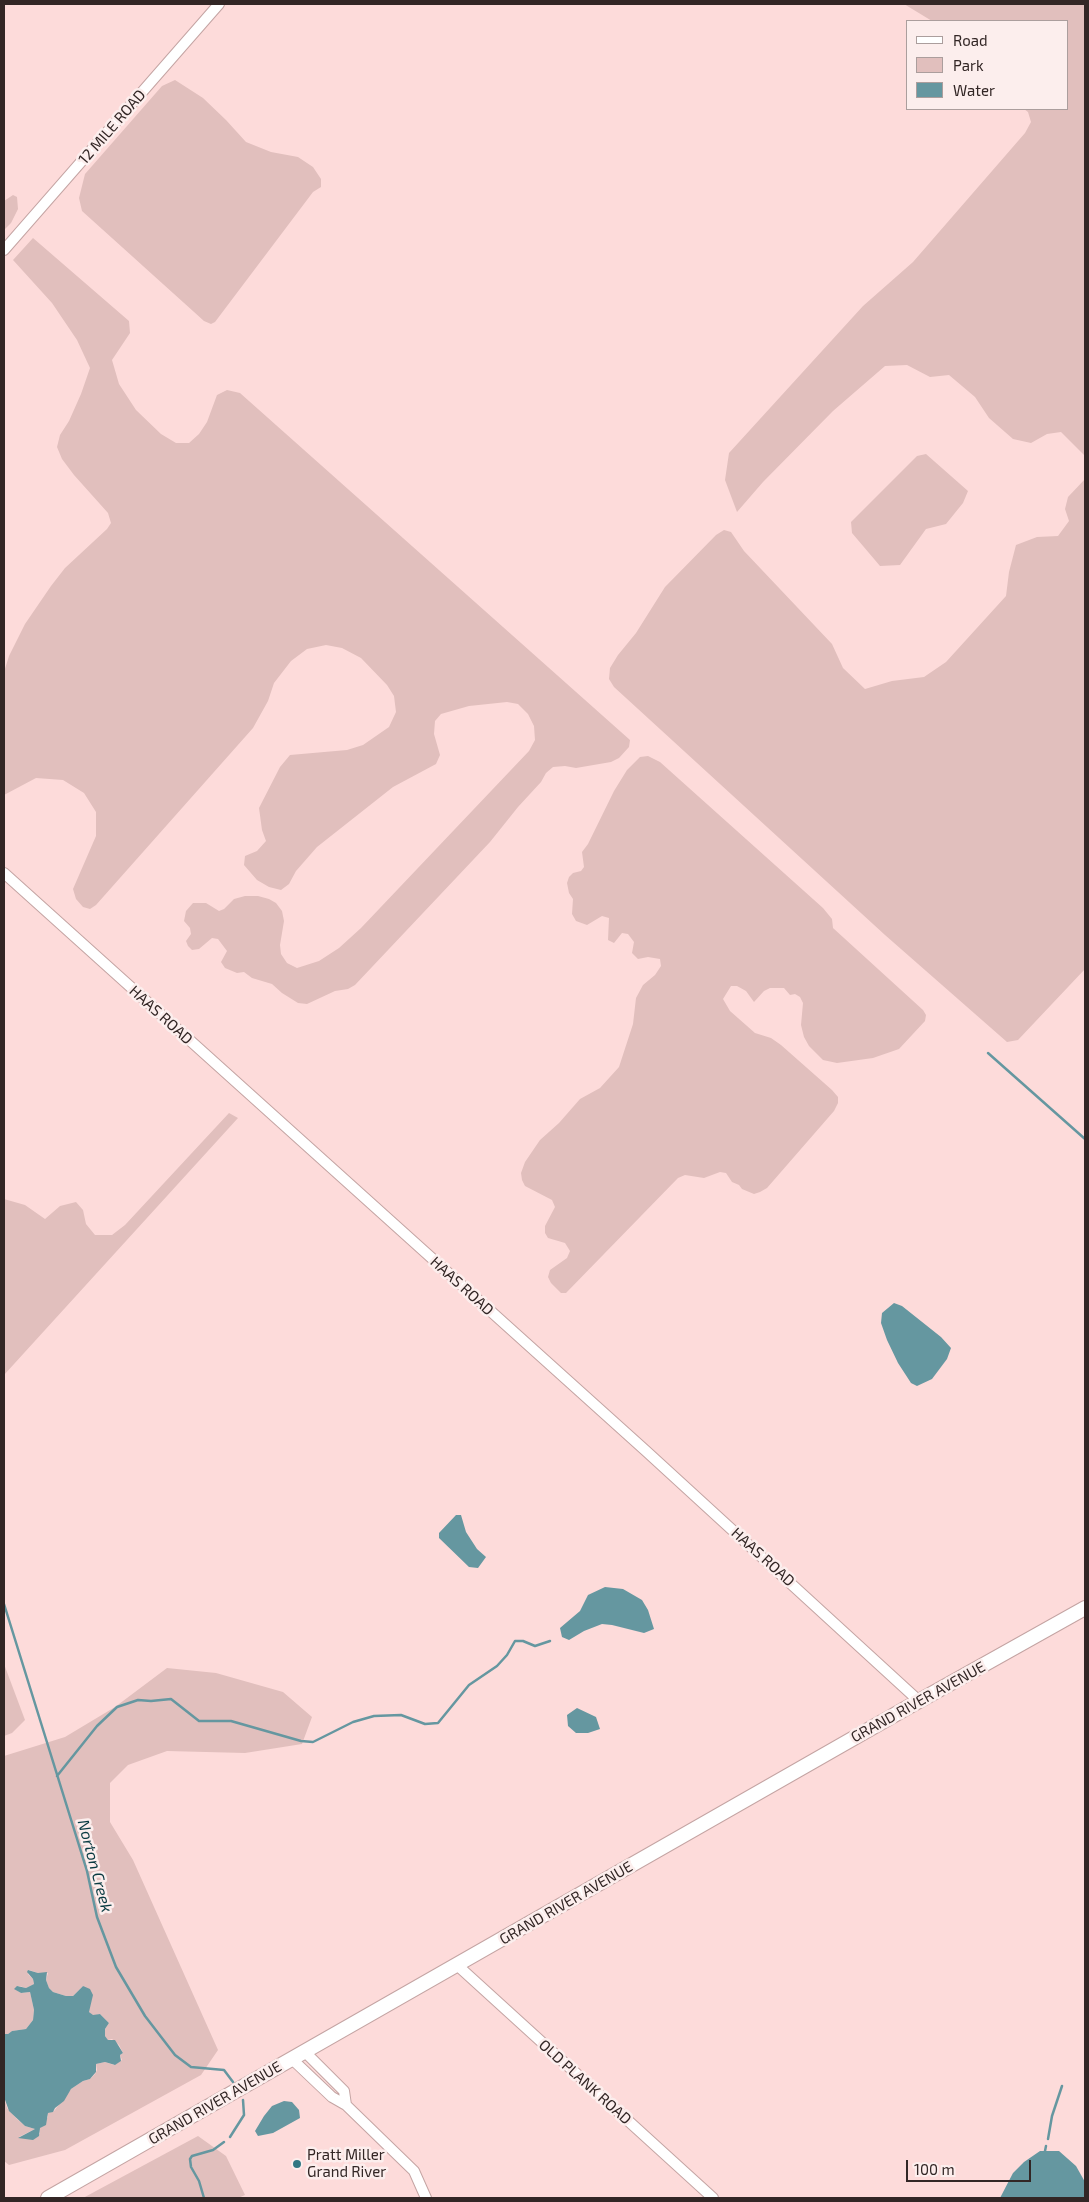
<!DOCTYPE html>
<style>
body{margin:0}
#map{position:relative;width:1089px;height:2202px;overflow:hidden;background:#fddbda;font-family:"Exo 2",sans-serif}
canvas{display:block}
.frame{position:absolute;inset:0;border:5px solid #322625;pointer-events:none}
.legend{position:absolute;left:906px;top:20px;width:162px;height:90px;box-sizing:border-box;background:#fceeed;border:1px solid #ab9e9d;margin:0;padding:6px 9px;list-style:none;font-size:15px;color:#322625}
.legend li{display:flex;align-items:center;gap:10px;height:25px}
.legend b{width:25px;border:1px solid #ab9e9d}
.scale{position:absolute;left:906px;top:2160px;width:125px;height:22px;box-sizing:border-box;border:2px solid #322625;border-top:0;padding-left:6px;font-size:15px;line-height:18px;white-space:nowrap;color:#322625;-webkit-text-stroke:4px #fceeed;paint-order:stroke}
</style>
<div id="map">
<canvas width="1089" height="2202"></canvas>
<div class="frame"></div>
<ul class="legend">
<li><b style="height:6px;background:#fff"></b>Road</li>
<li><b style="height:14px;background:#e1bfbd"></b>Park</li>
<li><b style="height:14px;background:#6597a0"></b>Water</li>
</ul>
<div class="scale">100 m</div>
</div>
<script>
const ctx = document.querySelector('canvas').getContext('2d');
ctx.lineJoin = 'round';
function fill(path, color) {
  ctx.fillStyle = color;
  ctx.fill(path, 'evenodd');
}
function poly(rows) {
  const path = new Path2D();
  for (const r of rows) {
    path.moveTo(r[0], r[1]);
    for (let i = 2; i < r.length; i += 2) path.lineTo(r[i], r[i + 1]);
  }
  return path;
}
function trace(path, color, width, dash) {
  ctx.strokeStyle = color;
  ctx.lineWidth = width;
  ctx.lineCap = dash ? 'butt' : 'round';
  ctx.setLineDash(dash || []);
  ctx.stroke(path);
}
function write(font, color, halo, rows, align = 'center') {
  ctx.font = font + ' "Exo 2",sans-serif';
  ctx.lineWidth = 5;
  ctx.setLineDash([]);
  ctx.textBaseline = 'middle';
  ctx.strokeStyle = halo;
  ctx.fillStyle = color;
  for (const [text, x, y, turn = 0] of rows) {
    ctx.save();
    ctx.translate(x, y);
    ctx.rotate((+turn || 0) * Math.PI / 180);
    ctx.textAlign = isNaN(turn) ? turn : align;
    if (halo) ctx.strokeText(text, 0, 0);
    ctx.fillText(text, 0, 0);
    ctx.restore();
  }
}
fill(poly([
 [904,4,1085,4,1085,456,1061,432,1047,434,1031,443,1013,439,989,418,975,397,949,375,930,377,907,365,885,366,833,411,763,482,737,512,725,480,729,453,863,306,913,262,1025,133,1031,122,1028,112,1024,109,1068,109,1068,21,932,21],
 [175,80,203,98,226,120,246,142,271,152,298,157,313,167,321,179,321,187,313,192,215,322,211,324,204,321,82,211,79,198,85,174,162,86],
 [13,195,17,197,18,209,11,223,4,230,4,201],
 [33,238,129,321,130,333,112,360,119,384,136,410,161,434,176,443,189,443,199,434,207,422,217,395,227,390,240,393,630,740,629,747,619,758,611,762,576,768,565,766,553,767,546,773,541,782,518,807,490,842,355,985,348,989,335,991,307,1004,298,1003,282,993,272,984,252,978,244,972,237,973,225,968,221,962,227,951,218,939,212,938,199,949,192,950,188,946,186,941,191,934,190,928,184,921,186,911,193,903,206,903,219,911,224,909,234,899,245,896,258,896,269,899,276,903,282,911,284,921,280,945,281,954,287,963,297,968,319,961,339,948,361,928,529,751,535,740,534,726,528,714,518,704,507,702,469,706,441,714,435,721,434,734,440,755,436,764,393,787,317,847,296,871,289,884,281,890,269,887,257,880,244,865,245,856,257,851,266,841,262,830,259,808,280,767,290,755,347,750,363,745,389,727,396,712,394,696,387,685,361,658,342,648,326,645,307,649,291,661,274,683,268,701,253,728,96,905,90,909,83,907,76,899,73,889,96,836,96,812,84,793,63,780,36,778,4,795,4,672,9,656,25,624,51,586,65,568,107,529,111,523,108,513,74,475,62,459,57,447,60,435,69,421,81,394,90,368,77,340,52,303,13,260],
 [926,454,968,491,963,503,946,524,926,529,900,565,880,566,852,533,851,522,917,456],
 [1085,479,1085,969,1018,1040,1007,1042,885,935,614,687,609,679,610,668,618,655,636,633,665,587,716,535,724,530,731,532,744,551,832,644,843,668,865,689,892,681,924,677,946,662,1006,596,1009,572,1016,545,1037,537,1058,536,1069,521,1065,509,1068,497],
 [648,756,660,762,823,908,832,919,833,928,923,1010,926,1015,925,1021,899,1049,873,1058,837,1063,823,1060,809,1046,804,1037,801,1025,803,1003,800,997,795,994,790,995,784,988,770,988,764,991,754,1002,746,991,737,986,731,986,723,999,730,1011,755,1033,771,1038,781,1045,832,1090,838,1097,838,1103,834,1111,767,1188,760,1192,754,1194,742,1189,739,1185,732,1182,726,1173,720,1172,704,1178,685,1175,678,1178,566,1293,561,1293,551,1283,548,1277,550,1270,567,1258,570,1251,565,1243,548,1238,545,1233,545,1226,555,1207,552,1200,525,1186,522,1180,521,1173,525,1162,540,1140,559,1123,580,1099,600,1088,619,1067,633,1024,636,998,643,985,655,975,661,966,660,959,648,957,638,959,632,953,634,942,628,934,622,933,614,943,608,940,609,918,602,916,587,925,576,921,572,914,573,899,569,893,567,883,569,877,573,873,581,871,584,867,582,852,588,844,614,791,627,770,640,757],
 [229,1113,238,1118,4,1375,4,1199,25,1205,45,1219,60,1206,76,1202,83,1210,86,1224,95,1235,112,1235,125,1225],
 [4,1664,25,1720,12,1733,4,1736],
 [167,1668,216,1673,283,1692,312,1717,302,1744,245,1753,167,1751,128,1765,110,1783,110,1822,133,1860,218,2050,201,2075,65,2150,9,2165,4,2161,4,2097,7,2108,17,2119,25,2126,35,2129,19,2137,30,2138,40,2134,39,2129,48,2117,48,2113,54,2111,71,2089,83,2081,90,2079,95,2074,97,2070,96,2064,105,2062,114,2065,122,2060,120,2055,123,2053,119,2045,112,2039,108,2040,105,2036,105,2029,109,2023,100,2014,93,2016,89,2012,89,2003,92,1999,83,1986,73,1996,66,1996,53,1992,49,1988,46,1980,48,1973,38,1973,29,1970,28,1974,33,1979,34,1984,26,1988,19,1986,15,1989,21,1993,30,1992,34,2010,33,2020,26,2029,12,2031,8,2034,4,2034,4,1756,65,1737,115,1707],
 [198,2136,226,2156,245,2195,238,2198,83,2198]
]), '#e1bfbd');
fill(poly([
 [894,1303,902,1306,941,1337,951,1348,947,1359,932,1379,917,1386,911,1383,898,1363,887,1340,881,1323,882,1313],
 [456,1515,461,1515,466,1532,477,1549,486,1557,478,1568,469,1567,439,1538,439,1533],
 [605,1587,623,1589,642,1600,648,1610,654,1629,644,1633,612,1625,602,1624,584,1631,569,1640,562,1637,560,1628,580,1611,588,1595],
 [577,1708,596,1717,600,1729,588,1733,576,1733,568,1726,567,1715],
 [28,1970,38,1973,47,1972,46,1980,49,1988,53,1992,66,1996,73,1996,83,1986,90,1989,93,1995,89,2012,93,2015,100,2014,109,2023,105,2029,105,2036,108,2040,115,2040,123,2053,120,2055,121,2061,115,2065,105,2062,96,2064,96,2072,90,2079,83,2081,71,2089,64,2101,55,2108,53,2112,48,2113,46,2125,40,2128,39,2136,33,2140,18,2138,35,2129,25,2126,9,2111,4,2097,4,2034,8,2034,12,2031,26,2029,33,2020,34,2010,30,1992,21,1993,14,1989,17,1986,26,1988,34,1984,33,1979,27,1972],
 [284,2101,292,2102,299,2110,300,2118,273,2133,258,2136,255,2131,264,2116,272,2106],
 [1040,2151,1059,2151,1076,2166,1085,2182,1085,2198,1000,2198,1013,2173,1024,2162]
]), '#6597a0');
trace(poly([
 [988,1053,1085,1139],
 [4,1604,87,1871,97,1917,116,1967,145,2016,175,2055,191,2067,224,2070,233,2082],
 [57,1776,97,1726,117,1707,138,1700,151,1701,171,1699,199,1721,231,1721,301,1741,313,1742,353,1722,374,1716,401,1715,425,1724,438,1723,469,1685,497,1666,507,1655,515,1641,523,1641,535,1646,550,1641],
 [230,2137,244,2115,243,2100],
 [1048,2139,1052,2116,1062,2086],
 [1045,2151,1046,2146],
 [204,2198,199,2181,191,2167,190,2159,192,2156,213,2150,224,2142]
]), '#6597a0', 2.5);
const minor = poly([
 [4,250,219,4],
 [4,873,646,1451,919,1701],
 [457,1965,713,2198],
 [305,2052,344,2091,346,2105],
 [292,2059,332,2097,346,2105,414,2171,426,2198]
]);
const secondary = poly([
 [48,2198,910,1706,1085,1608]
]);
trace(minor, '#c4a4a3', 12);
trace(secondary, '#c4a4a3', 16);
trace(minor, '#fff', 10);
trace(secondary, '#fff', 14);
for (const [x, y, r, color] of [
 [297,2164,5,"#317783"]
]) {
  const dot = new Path2D();
  dot.arc(x, y, r, 0, 2 * Math.PI);
  ctx.fillStyle = color;
  ctx.fill(dot);
  trace(dot, '#fceeed', 2);
}
write('15px', '#322625', '#fceeed', [
 ["12 MILE ROAD",112,127,-49],
 ["HAAS ROAD",161,1015,42],
 ["HAAS ROAD",462,1286,42],
 ["HAAS ROAD",763,1557,42],
 ["GRAND RIVER AVENUE",918,1702,-29],
 ["GRAND RIVER AVENUE",566,1903,-30],
 ["OLD PLANK ROAD",585,2082,42],
 ["GRAND RIVER AVENUE",215,2103,-30]
]);
write('15px', '#322625', '#fceeed', [
 ["Pratt Miller",307,2155],
 ["Grand River",307,2172]
], 'left');
write('italic 16px', '#0a3b42', '#fceeed', [
 ["Norton Creek",95,1866,75]
]);
</script>
